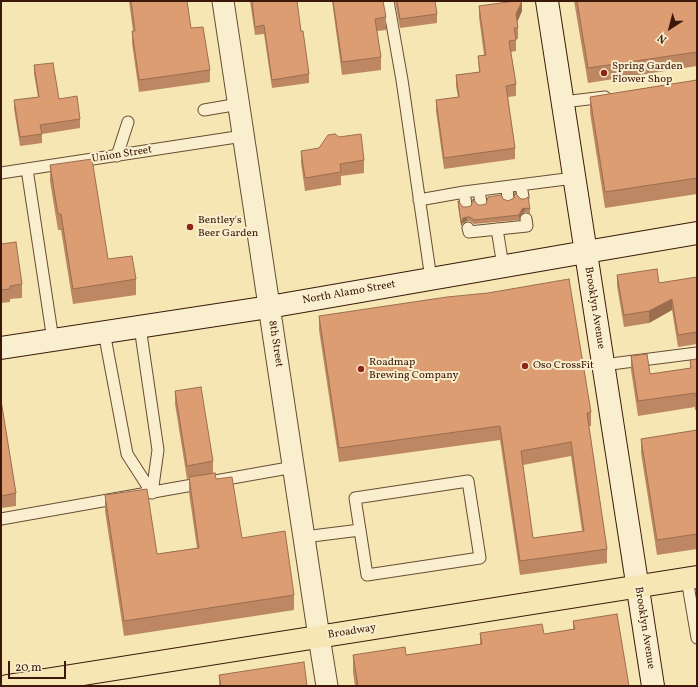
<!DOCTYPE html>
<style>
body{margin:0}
#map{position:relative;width:698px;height:687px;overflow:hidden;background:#f6e6b4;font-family:Vollkorn,serif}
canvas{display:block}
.frame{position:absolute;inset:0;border:2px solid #3b180a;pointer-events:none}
.north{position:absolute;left:650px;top:8px;width:40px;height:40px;-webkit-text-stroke:3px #f9efce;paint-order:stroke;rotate:216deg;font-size:11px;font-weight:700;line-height:16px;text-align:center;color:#3b180a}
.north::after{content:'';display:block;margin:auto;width:14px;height:18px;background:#3b180a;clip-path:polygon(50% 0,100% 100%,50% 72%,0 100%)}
.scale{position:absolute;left:8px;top:661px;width:58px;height:18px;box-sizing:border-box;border:2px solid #3b180a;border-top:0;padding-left:5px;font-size:12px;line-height:14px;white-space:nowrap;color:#3b180a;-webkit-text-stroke:3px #f9efce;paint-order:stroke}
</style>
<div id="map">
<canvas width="698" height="687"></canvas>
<div class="frame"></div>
<div class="north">N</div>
<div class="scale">20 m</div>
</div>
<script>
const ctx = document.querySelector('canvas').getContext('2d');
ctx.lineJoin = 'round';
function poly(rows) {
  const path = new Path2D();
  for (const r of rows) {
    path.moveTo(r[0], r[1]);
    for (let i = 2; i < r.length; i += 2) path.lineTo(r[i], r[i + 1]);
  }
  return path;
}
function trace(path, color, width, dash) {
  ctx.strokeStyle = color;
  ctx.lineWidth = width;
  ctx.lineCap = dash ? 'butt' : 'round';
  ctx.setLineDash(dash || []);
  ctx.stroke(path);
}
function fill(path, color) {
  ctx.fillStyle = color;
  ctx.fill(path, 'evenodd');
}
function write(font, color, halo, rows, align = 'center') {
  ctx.font = font + ' Vollkorn,serif';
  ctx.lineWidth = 4;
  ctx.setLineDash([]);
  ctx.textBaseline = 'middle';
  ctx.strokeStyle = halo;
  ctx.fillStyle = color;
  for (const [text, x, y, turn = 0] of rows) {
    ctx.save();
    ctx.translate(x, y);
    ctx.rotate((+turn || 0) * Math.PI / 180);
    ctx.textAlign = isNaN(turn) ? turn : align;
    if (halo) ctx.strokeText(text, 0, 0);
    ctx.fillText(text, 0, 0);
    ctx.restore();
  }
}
const lane = poly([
 [388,1,402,80,431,279],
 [563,102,605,97],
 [204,110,239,104],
 [117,156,128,122],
 [27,169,53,340],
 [1,173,243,136],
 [521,185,523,197],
 [507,187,508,199],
 [479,191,481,203],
 [464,192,466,205],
 [419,200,464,192,574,178],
 [468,228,469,232,527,226,526,219],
 [497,229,503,266],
 [140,327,158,450,152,493],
 [104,332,127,454,152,493],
 [603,365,697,353],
 [1,519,294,467],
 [304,537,360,530,367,575,480,558,468,481,355,498,360,530],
 [687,579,697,638]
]);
const street = poly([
 [223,1,319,637,327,686]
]);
const secondary = poly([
 [547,1,653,686],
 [1,348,269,307,586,252,697,233]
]);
const primary = poly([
 [7,686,697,577]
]);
trace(lane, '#6a4c34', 13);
trace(street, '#6a4c34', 23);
trace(secondary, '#3b180a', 24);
trace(primary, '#3b180a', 24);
trace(lane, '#f9efce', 11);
trace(street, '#f9efce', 21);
trace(secondary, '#f9efce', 22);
trace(primary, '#f6e6b4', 22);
fill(poly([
 [129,1,187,1,191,28,210,70,210,82,139,92,132,43,132,31,133,31],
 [250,1,297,1,301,31,309,74,309,83,272,88,264,34,255,35],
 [332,1,383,1,386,17,386,30,377,31,381,57,381,70,342,75],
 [395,1,435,1,437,14,437,23,400,28],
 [522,1,522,11,517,22,518,28,518,39,516,39,516,51,511,52,516,84,516,96,508,97,515,148,515,159,444,169,436,111,436,100,458,97,456,86,456,75,479,72,478,56,484,55,479,17,479,6],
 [574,1,697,1,697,66,588,83],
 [34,65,59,99,80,119,80,128,42,134,42,143,20,146,14,109,14,100,38,97,34,74],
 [697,80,697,194,605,208,590,113,590,97],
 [301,151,364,160,364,173,341,176,341,185,305,191,301,163],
 [50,165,108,259,136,279,136,295,73,304,61,230,58,230,50,181],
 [503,199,508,201,530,209,530,214,525,212,522,213,519,220,474,224,470,221,467,221,463,223,461,226,458,206,458,201,463,207,467,207,478,205,482,205],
 [1,244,22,284,22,298,10,299,10,302,1,303],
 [617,275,659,283,697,277,697,344,678,347,672,310,649,323,624,327,617,286],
 [319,316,591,412,591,426,589,426,607,549,607,563,520,575,500,440,339,462,319,330],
 [571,456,582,531,533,538,523,465],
 [631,356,650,374,690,368,690,360,697,359,697,410,695,410,695,407,638,416,631,370],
 [175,391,213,461,213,473,242,538,294,595,294,610,124,636,105,511,105,495,157,554,197,548,189,493,189,478,187,479,175,404],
 [1,400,16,493,16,506,1,508],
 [697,430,697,549,657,555,641,453,641,439],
 [573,621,629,686,355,686,353,672,353,655,406,655,480,644,480,633,544,634,573,629],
 [219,675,307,686,219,686]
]), '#be8763');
fill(poly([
 [522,1,522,11,516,25,516,14],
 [525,208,525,212,522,213,519,220,519,215,522,209],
 [467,217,467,221,463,223,461,226,461,222,463,218],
 [672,299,672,310,649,323,649,311]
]), '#9b6e50');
const building = poly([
 [131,1,187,1,191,28,203,27,210,70,139,80,132,31,135,31,131,1],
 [252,1,297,1,301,31,303,31,309,74,272,80,264,25,255,27,252,1],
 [333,1,383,1,386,17,375,19,381,57,342,62,333,1],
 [397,1,435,1,437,14,400,19,397,1],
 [515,1,522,1,516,14,518,28,514,28,516,40,509,41,516,84,506,86,515,148,444,158,436,100,459,97,456,75,480,72,478,56,486,55,479,6,515,1],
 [577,1,697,1,697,52,588,68,577,1],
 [53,63,59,99,77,96,80,119,40,125,42,134,20,137,14,100,39,97,34,65,53,63],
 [697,80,697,178,605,192,590,97,697,80],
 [335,134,339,137,361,134,364,160,340,164,341,172,305,178,301,151,319,148,328,135,335,134],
 [92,159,108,259,132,256,136,279,73,289,61,214,58,214,50,165,92,159],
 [515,193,521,199,525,199,528,197,530,209,525,208,522,209,519,215,474,220,470,217,467,217,463,218,461,222,458,201,463,207,467,207,471,206,473,199,478,205,482,205,486,204,488,197,501,195,503,199,508,201,514,198,515,193],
 [16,242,22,284,10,286,10,289,1,290,1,244,16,242],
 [657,269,659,283,697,277,697,332,678,335,672,299,649,311,624,315,617,275,657,269],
 [569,279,591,412,587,413,607,549,520,561,500,426,339,448,319,316,447,297,488,293,569,279],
 [571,442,584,531,533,538,521,451,571,442],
 [647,354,650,374,691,368,690,360,697,359,697,395,695,396,695,393,638,401,631,356,647,354],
 [201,387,213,461,187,466,175,391,201,387],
 [1,400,16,493,1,496,1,400],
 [697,430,697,534,657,540,641,439,697,430],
 [215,473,216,479,232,477,242,538,285,531,294,595,124,621,105,495,147,489,157,554,199,548,189,477,215,473],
 [617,614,629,686,358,686,353,655,405,647,406,655,482,644,480,633,542,624,544,634,575,629,573,621,617,614],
 [304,662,307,686,221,686,219,675,304,662]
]);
fill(building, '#dd9d73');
trace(building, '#9b6e50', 1);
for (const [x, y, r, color] of [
 [604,73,4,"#8f2418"],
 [190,227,4,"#8f2418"],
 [525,366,4,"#8f2418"],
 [361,369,4,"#8f2418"]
]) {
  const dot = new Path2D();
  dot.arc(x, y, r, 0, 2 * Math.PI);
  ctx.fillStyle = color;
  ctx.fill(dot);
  trace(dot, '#f9efce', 1.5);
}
write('11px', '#3b180a', '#f9efce', [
 ["Spring Garden",612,67],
 ["Flower Shop",612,80],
 ["Bentley's",198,221],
 ["Beer Garden",198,234],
 ["Roadmap",369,363],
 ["Brewing Company",369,376],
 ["Oso CrossFit",533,366]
], 'left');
write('11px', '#3b180a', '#f9efce', [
 ["Union Street",122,155,-9],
 ["North Alamo Street",349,293,-10],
 ["Brooklyn Avenue",594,308,81],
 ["8th Street",275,344,81],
 ["Brooklyn Avenue",644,628,81],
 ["Broadway",352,632,-9]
]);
</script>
